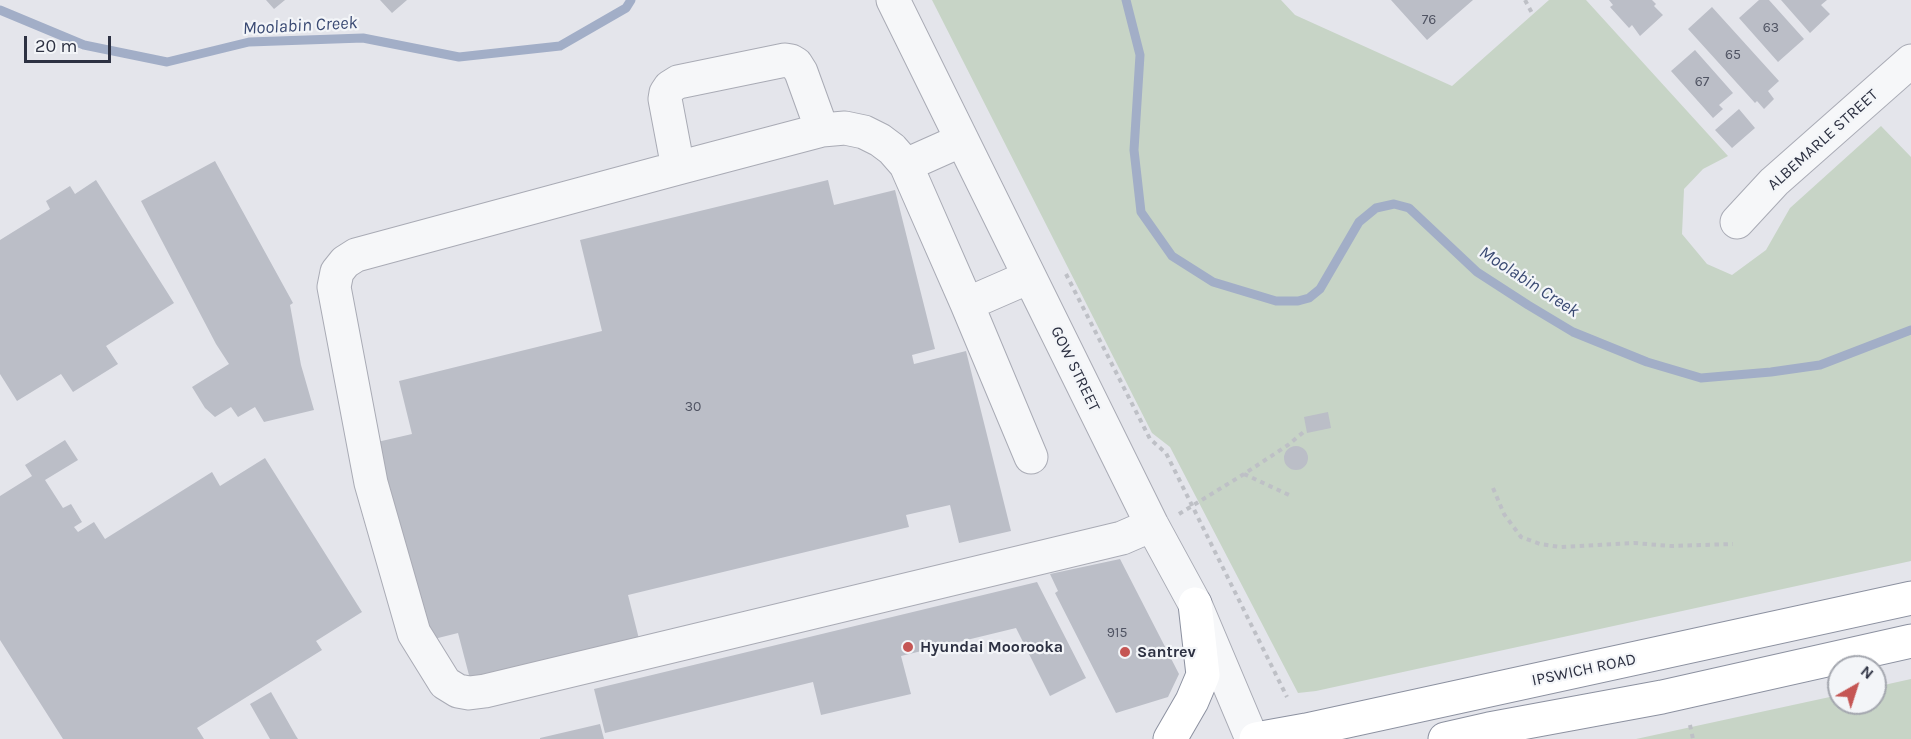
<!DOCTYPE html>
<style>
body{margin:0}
#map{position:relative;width:1911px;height:739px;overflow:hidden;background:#e4e5eb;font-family:Karla,sans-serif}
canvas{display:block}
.north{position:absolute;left:1827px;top:655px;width:60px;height:60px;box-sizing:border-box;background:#f3f5f8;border:2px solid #a4a7af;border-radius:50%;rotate:39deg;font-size:16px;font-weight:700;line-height:24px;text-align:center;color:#2d3142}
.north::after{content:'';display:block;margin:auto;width:21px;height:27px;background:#c55654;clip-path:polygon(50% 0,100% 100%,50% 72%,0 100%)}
.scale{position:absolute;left:24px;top:36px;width:87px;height:27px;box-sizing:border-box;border:3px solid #2d3142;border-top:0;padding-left:8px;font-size:18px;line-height:21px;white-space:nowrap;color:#2d3142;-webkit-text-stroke:4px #f3f5f8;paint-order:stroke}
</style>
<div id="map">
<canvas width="1911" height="739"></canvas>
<div class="north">N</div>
<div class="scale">20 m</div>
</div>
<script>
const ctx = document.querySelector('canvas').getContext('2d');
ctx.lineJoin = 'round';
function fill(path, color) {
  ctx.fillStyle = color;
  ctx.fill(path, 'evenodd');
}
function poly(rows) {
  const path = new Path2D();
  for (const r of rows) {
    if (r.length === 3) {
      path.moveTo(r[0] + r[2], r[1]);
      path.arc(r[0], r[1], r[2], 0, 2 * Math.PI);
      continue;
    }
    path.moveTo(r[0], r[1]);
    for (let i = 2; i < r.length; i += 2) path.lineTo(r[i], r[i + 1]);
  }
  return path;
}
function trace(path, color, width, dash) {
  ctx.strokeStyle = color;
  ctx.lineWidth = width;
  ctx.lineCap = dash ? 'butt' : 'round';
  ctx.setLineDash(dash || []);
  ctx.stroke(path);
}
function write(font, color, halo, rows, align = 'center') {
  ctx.font = font + ' Karla,sans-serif';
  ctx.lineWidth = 4.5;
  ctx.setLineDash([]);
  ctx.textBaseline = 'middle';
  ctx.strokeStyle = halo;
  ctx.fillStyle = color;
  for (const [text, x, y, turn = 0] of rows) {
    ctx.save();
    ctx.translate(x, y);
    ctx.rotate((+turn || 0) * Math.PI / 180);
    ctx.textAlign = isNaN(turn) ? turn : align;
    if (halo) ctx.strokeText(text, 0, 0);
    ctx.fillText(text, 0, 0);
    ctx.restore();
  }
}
fill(poly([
 [932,0,1281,0,1295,15,1452,86,1549,0,1586,0,1728,156,1703,169,1684,189,1682,234,1707,264,1732,275,1766,250,1790,208,1881,126,1911,157,1911,561,1316,691,1298,693,1170,447,1152,433],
 [1911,679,1911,739,1636,739,1839,695,1839,703,1875,703,1875,687]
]), '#c7d4c6');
trace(poly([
 [1126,0,1140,55,1134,150,1141,212,1172,256,1213,282,1276,301,1298,301,1309,298,1320,289,1359,222,1376,208,1394,204,1409,208,1477,272,1528,305,1573,332,1647,362,1701,378,1771,372,1820,365,1911,330],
 [0,10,84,45,167,62,249,42,363,38,459,57,560,46,626,8,631,0]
]), '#a2aec7', 9);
fill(poly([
 [266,0,285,0,274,9],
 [380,0,407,0,392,13],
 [1391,0,1473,0,1427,40],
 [1609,0,1652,0,1656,4,1654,6,1663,15,1640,36,1632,25,1629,28,1610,7,1613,5],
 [1759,0,1769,0,1804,39,1778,62,1739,18],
 [1781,0,1827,0,1821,5,1830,14,1810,33],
 [1712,7,1779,81,1768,91,1774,99,1764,109,1757,101,1755,103,1688,29],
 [1695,50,1733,93,1719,105,1723,109,1713,118,1671,71],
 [1739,109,1755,128,1732,148,1715,130],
 [215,161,293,303,290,305,301,365,314,410,264,422,255,407,238,417,231,407,215,417,205,408,192,387,229,364,216,344,141,201],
 [96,180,174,303,106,346,118,364,73,392,61,374,17,401,0,374,0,240,50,209,46,201,70,186,75,194],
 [828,180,834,205,895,190,935,349,912,355,914,364,966,351,1011,531,959,543,950,505,906,515,909,527,628,595,639,639,470,679,458,633,434,639,413,601,373,443,412,434,399,381,602,331,580,240],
 [1328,412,1331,428,1307,433,1304,417],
 [65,440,78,460,45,480,63,508,71,504,82,522,74,527,78,532,94,522,105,539,212,472,220,486,265,458,362,612,316,641,322,650,197,728,204,739,63,739,0,640,0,496,32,476,25,465],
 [1296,458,12],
 [1120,559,1179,674,1168,697,1116,713,1055,593,1058,591,1050,574],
 [1037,582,1086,678,1050,696,1016,628,901,656,911,694,821,715,813,682,605,733,594,689],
 [271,692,296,736,298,739,270,739,250,704],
 [600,724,604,739,540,739,540,738]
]), '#bbbec7');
const minor = poly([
 [893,0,1152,525,1195,604,1252,739],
 [906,165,962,140],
 [678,168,665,99,666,93,670,87,678,82,785,60,791,61,796,64,801,72,822,130],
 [1737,222,1774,182,1911,61],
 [967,304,1029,277],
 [1031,457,967,304,906,165,892,149,880,140,864,132,845,128,822,130,678,168,356,255,345,262,337,272,334,287,371,483,414,633,445,683,458,691,469,693,485,691,1122,538,1152,525]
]);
const highway = poly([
 [1170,739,1192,701,1203,675,1195,604],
 [1256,739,1306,730,1911,598],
 [1445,739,1489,729,1662,697,1911,641]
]);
trace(minor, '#a9abb5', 35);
trace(highway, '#8c91a0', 35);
trace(poly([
 [1525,0,1533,15],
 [1066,274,1150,439,1166,453,1287,697],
 [1244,474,1289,495],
 [1493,488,1504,514,1521,537,1540,544,1560,547,1634,543,1671,546,1733,544],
 [1179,514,1244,474,1288,445,1306,430],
 [1690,725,1693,739]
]), '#bec0c6', 4, [4.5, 4.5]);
trace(minor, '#f6f7f9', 33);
trace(highway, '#fff', 33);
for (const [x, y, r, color] of [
 [908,647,6,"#c55654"],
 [1125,652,6,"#c55654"]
]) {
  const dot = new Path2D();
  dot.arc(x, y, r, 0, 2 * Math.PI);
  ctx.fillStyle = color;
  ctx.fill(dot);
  trace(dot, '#f3f5f8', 2);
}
write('14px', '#505463', null, [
 ["76",1429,20],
 ["63",1771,28],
 ["65",1733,55],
 ["67",1702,82],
 ["30",693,407],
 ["915",1117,633]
]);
write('16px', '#2d3142', '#f3f5f8', [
 ["ALBEMARLE STREET",1823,140,-42],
 ["GOW STREET",1075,369,64],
 ["IPSWICH ROAD",1584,670,-12]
]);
write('bold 16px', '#2d3142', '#f3f5f8', [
 ["Hyundai Moorooka",920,647],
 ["Santrev",1137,652]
], 'left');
write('italic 18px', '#3a4a73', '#f3f5f8', [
 ["Moolabin Creek",300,26,-3],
 ["Moolabin Creek",1529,282,33]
]);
</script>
